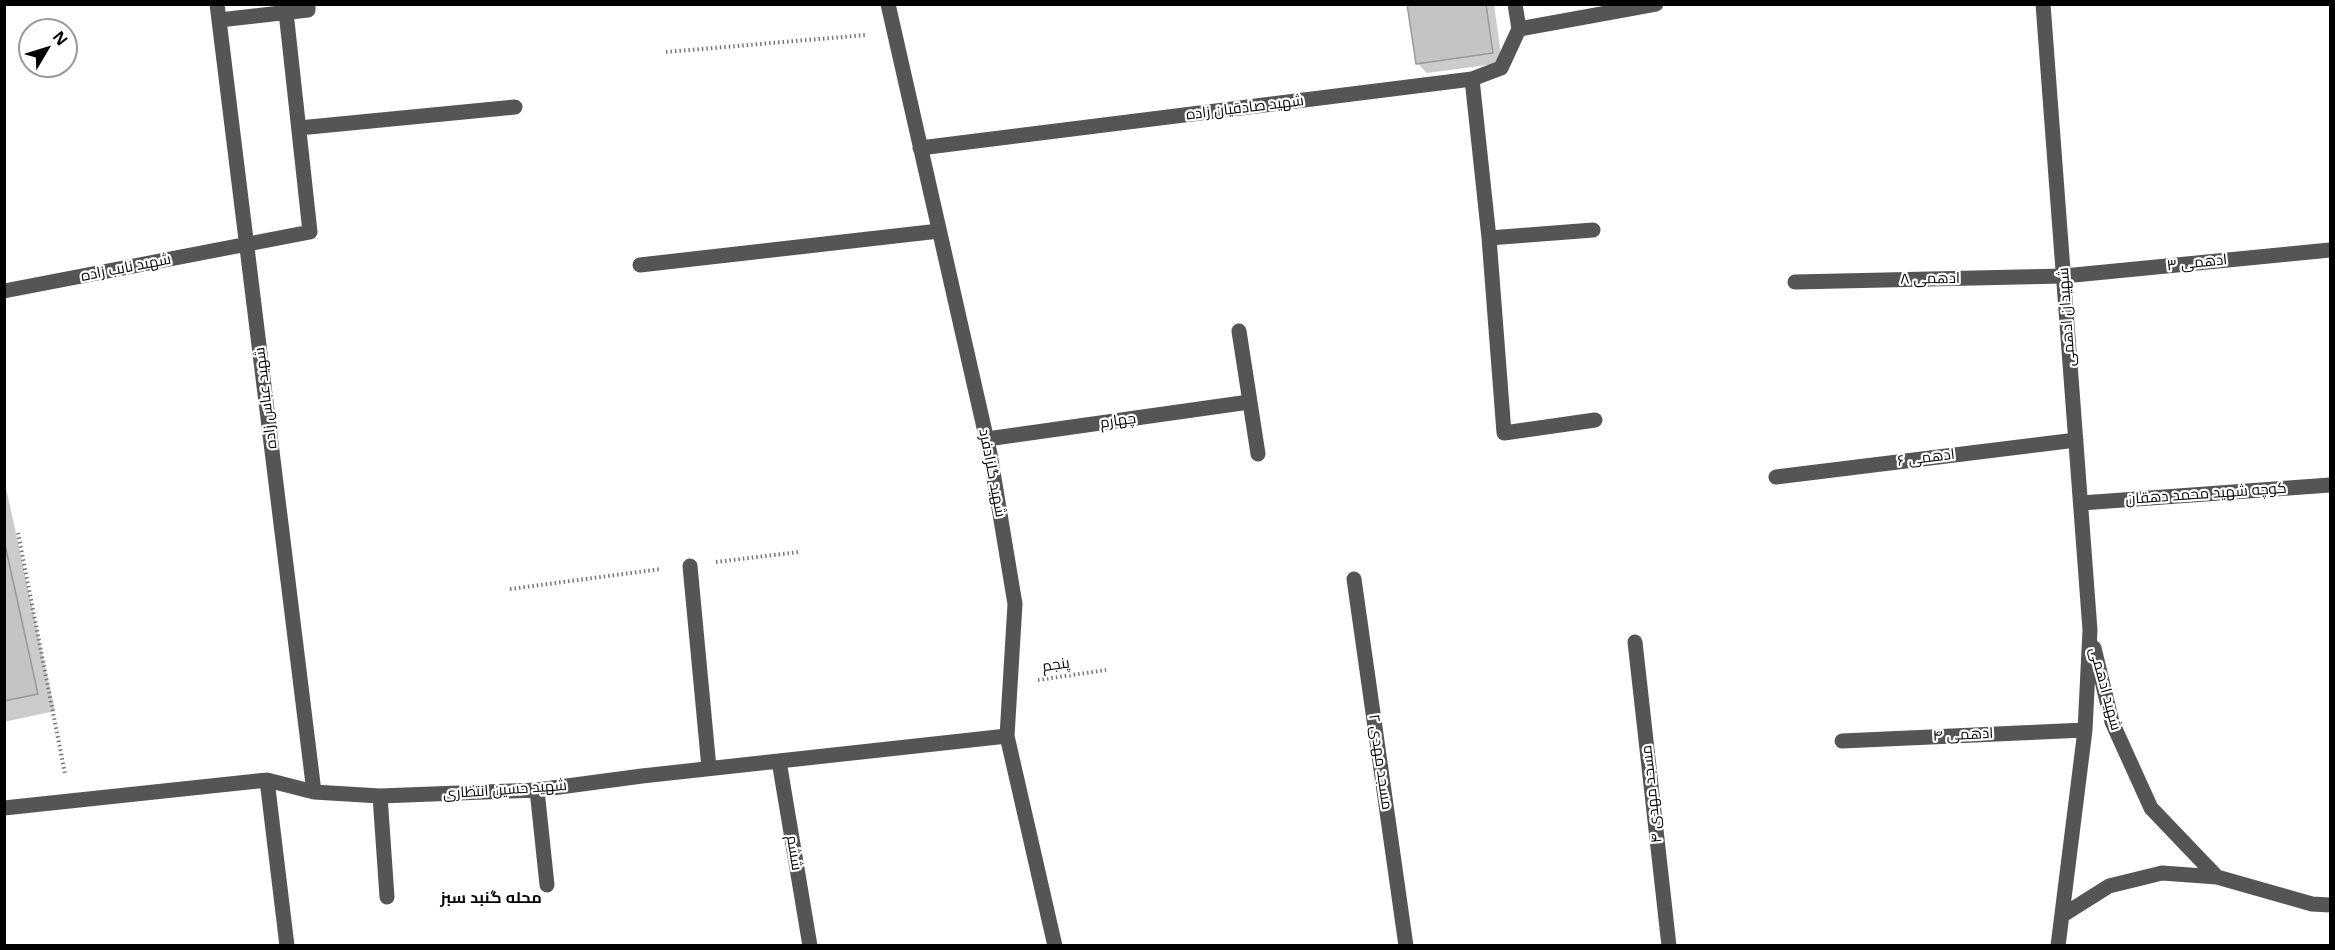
<!DOCTYPE html>
<meta charset="utf-8">
<style>
body{margin:0}
#map{position:relative;width:2335px;height:950px;overflow:hidden;background:#fff;font-family:"Noto Sans",sans-serif}
canvas{display:block}
.frame{position:absolute;inset:0;border:6px solid #000;pointer-events:none}
.north{position:absolute;left:18px;top:18px;width:60px;height:60px;box-sizing:border-box;background:#fff;border:2px solid #999;border-radius:50%;rotate:52deg;font-size:16px;font-weight:700;line-height:24px;text-align:center;color:#000}
.north::after{content:'';display:block;margin:auto;width:21px;height:27px;background:#000;clip-path:polygon(50% 0,100% 100%,50% 72%,0 100%)}
</style>
<div id="map">
<canvas width="2335" height="950"></canvas>
<div class="frame"></div>
<div class="north">N</div>
</div>
<script>
const ctx = document.querySelector('canvas').getContext('2d');
ctx.lineJoin = 'round';
function fill(path, color) {
  ctx.fillStyle = color;
  ctx.fill(path, 'evenodd');
}
function poly(rows) {
  const path = new Path2D();
  for (const r of rows) {
    path.moveTo(r[0], r[1]);
    for (let i = 2; i < r.length; i += 2) path.lineTo(r[i], r[i + 1]);
  }
  return path;
}
function trace(path, color, width, dash) {
  ctx.strokeStyle = color;
  ctx.lineWidth = width;
  ctx.lineCap = dash ? 'butt' : 'round';
  ctx.setLineDash(dash || []);
  ctx.stroke(path);
}
function write(font, color, halo, rows, align = 'center') {
  ctx.font = font + ' "Noto Sans",Cairo,sans-serif';
  ctx.lineWidth = 4.5;
  ctx.setLineDash([]);
  ctx.textBaseline = 'middle';
  ctx.strokeStyle = halo;
  ctx.fillStyle = color;
  for (const [text, x, y, turn = 0] of rows) {
    ctx.save();
    ctx.translate(x, y);
    ctx.rotate((+turn || 0) * Math.PI / 180);
    ctx.textAlign = isNaN(turn) ? turn : align;
    if (halo) ctx.strokeText(text, 0, 0);
    ctx.fillText(text, 0, 0);
    ctx.restore();
  }
}
fill(poly([
 [1409,4,1494,4,1502,63,1427,73,1417,63],
 [4,479,55,711,4,722]
]), '#0003');
const building = poly([
 [1407,4,1486,4,1493,53,1416,64,1407,4],
 [4,540,38,694,4,701,4,540]
]);
fill(building, '#c4c4c4');
trace(building, '#999', 1.5);
trace(poly([
 [666,52,866,35],
 [18,533,65,774],
 [716,562,799,552],
 [510,589,661,569],
 [1038,680,1106,670]
]), '#777', 4, [1.5, 3]);
trace(poly([
 [217,4,314,792],
 [888,4,990,454,1015,604,1007,736,1055,946],
 [2043,4,2090,630,2085,730,2058,946],
 [219,20,308,10,308,4],
 [1519,29,1656,4],
 [1472,79,1489,238,1504,433,1595,420],
 [299,128,515,107],
 [920,148,1472,79,1501,68,1519,29,1515,4],
 [1489,238,1593,230],
 [640,265,939,231],
 [1795,282,2064,276,2330,250],
 [4,291,310,232,286,12],
 [1239,331,1258,454],
 [987,439,1249,402],
 [1776,477,2076,440],
 [2081,503,2330,485],
 [690,566,709,768],
 [1354,579,1406,946],
 [1635,642,1669,946],
 [2094,648,2112,722,2151,808,2217,877,2312,904,2330,905],
 [1842,741,2085,730],
 [779,761,810,946],
 [267,780,287,946],
 [537,790,547,885],
 [380,796,387,897],
 [4,808,267,780,314,792,380,796,537,790,642,776,1007,736],
 [2063,915,2109,886,2162,873,2217,877]
]), '#555', 15);
write('15px', '#000', '#fff', [
 ["شهید صادقیان زاده",1245,108,-7],
 ["ادهمی ۳",2197,263,-6],
 ["شهید نایب زاده",126,268,-11],
 ["ادهمی ۸",1930,279,-1],
 ["شهیدان ادهمی",2067,317,-94],
 ["شهید عباس زاده",266,398,-97],
 ["چهارم",1118,421,-8],
 ["ادهمی ۶",1926,458,-7],
 ["شهید گلزادفرد",992,473,79],
 ["کوچه شهید محمد دهقان",2206,494,-4],
 ["پنجم",1056,665,-8],
 ["شهید ادهمی",2105,689,75],
 ["ادهمی ۴",1963,735,-3],
 ["مسجد مهدی ۲",1380,762,82],
 ["شهید حسین انتظاری",505,790,-4],
 ["مسجد مهدی ۴",1652,794,-96],
 ["ششم",794,853,81]
]);
write('bold 16px', '#000', '#fff', [
 ["محله گنبد سبز",491,898]
]);
</script>
